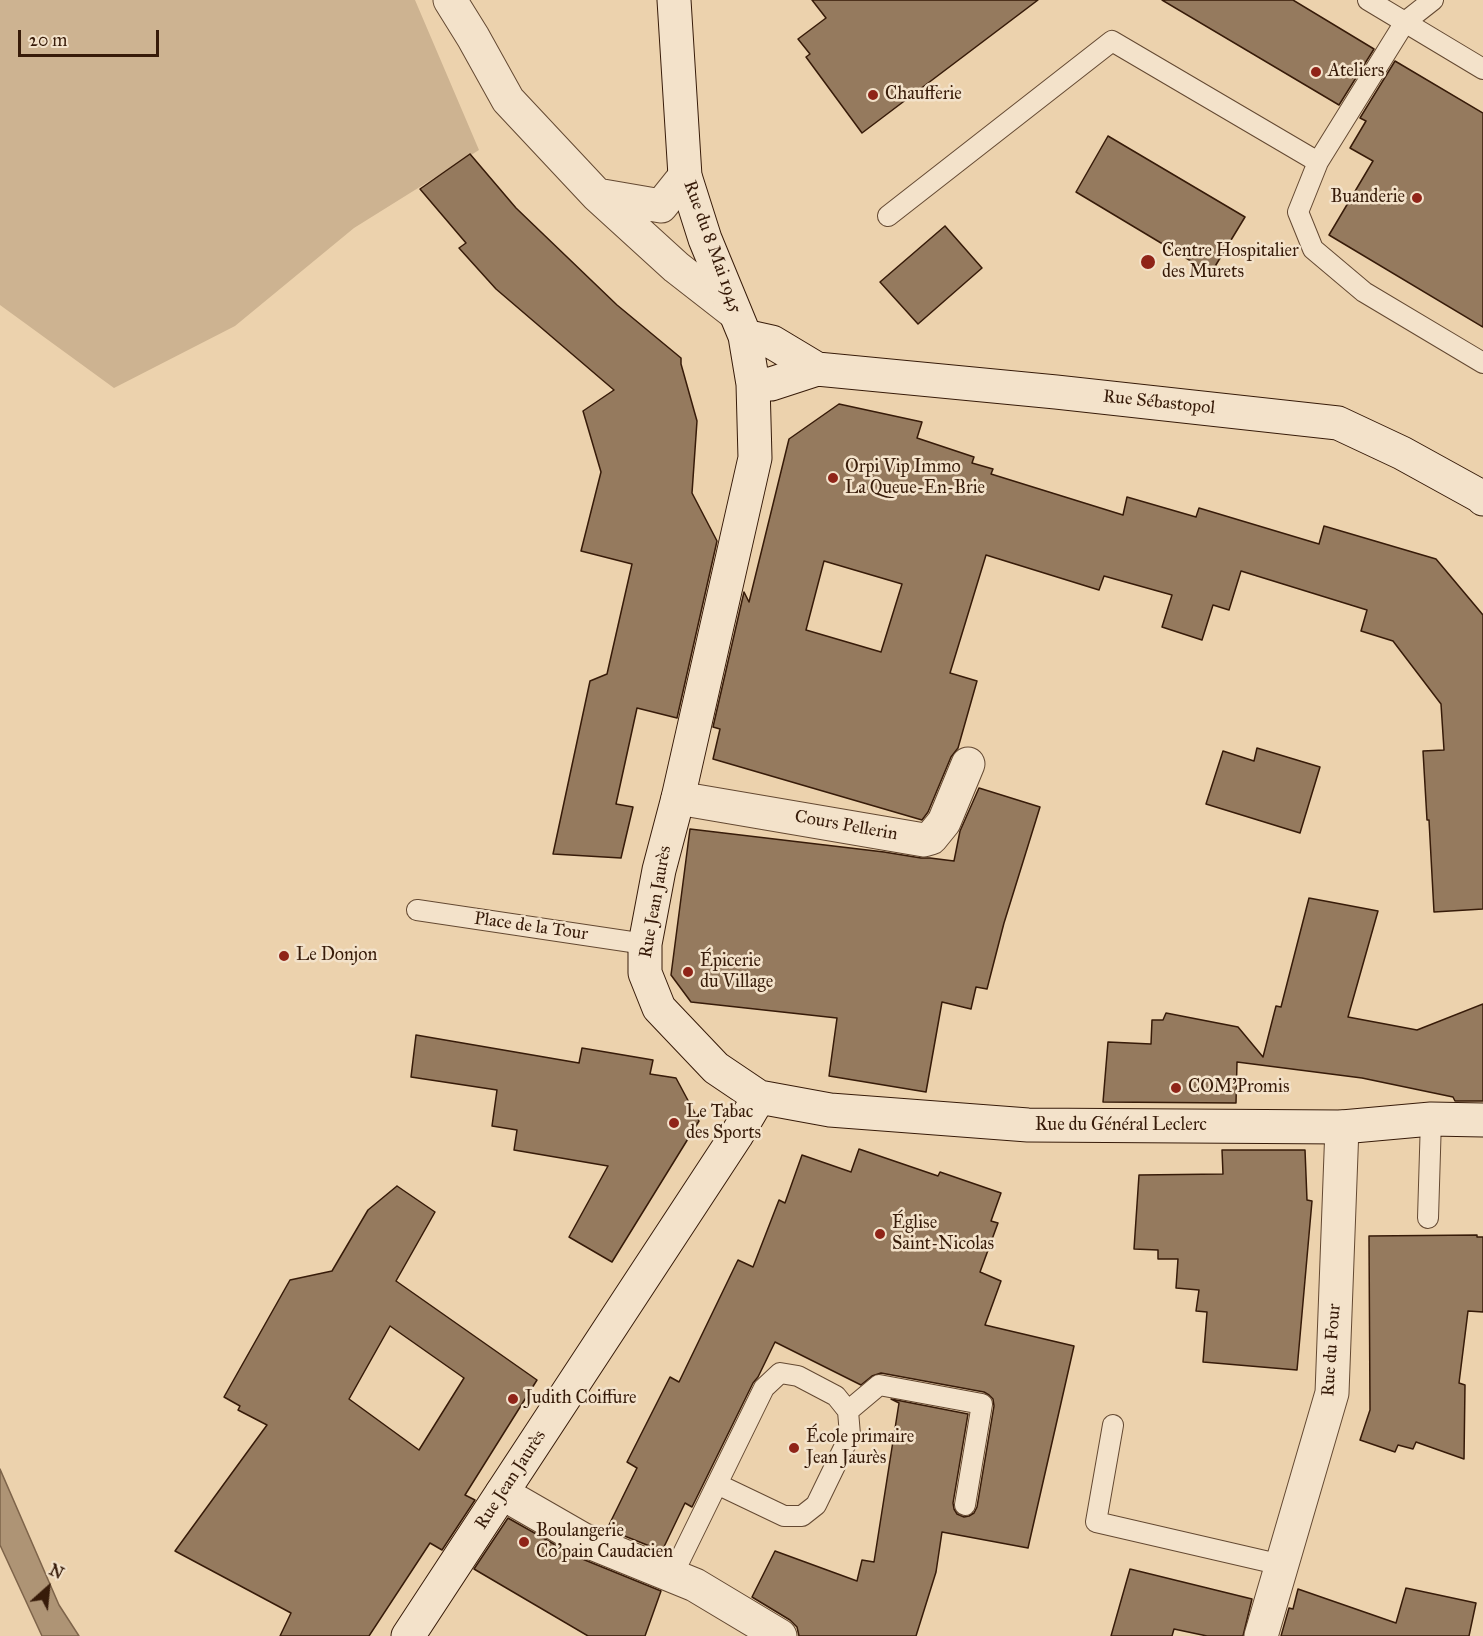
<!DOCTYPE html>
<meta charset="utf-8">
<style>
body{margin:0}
#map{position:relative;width:1483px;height:1636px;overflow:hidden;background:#ecd2ad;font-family:"IM FELL Great Primer",serif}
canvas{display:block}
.north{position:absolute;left:18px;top:1558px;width:60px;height:60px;-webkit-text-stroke:4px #f3e2ca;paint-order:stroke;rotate:27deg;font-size:16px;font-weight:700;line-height:24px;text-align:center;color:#371b09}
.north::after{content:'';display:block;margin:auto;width:21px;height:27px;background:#371b09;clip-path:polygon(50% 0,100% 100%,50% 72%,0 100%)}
.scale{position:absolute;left:18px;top:30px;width:141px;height:27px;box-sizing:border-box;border:3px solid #371b09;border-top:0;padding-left:8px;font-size:18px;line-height:21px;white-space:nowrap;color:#371b09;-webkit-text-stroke:4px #f3e2ca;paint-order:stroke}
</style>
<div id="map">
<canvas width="1483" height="1636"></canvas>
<div class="north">N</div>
<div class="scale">20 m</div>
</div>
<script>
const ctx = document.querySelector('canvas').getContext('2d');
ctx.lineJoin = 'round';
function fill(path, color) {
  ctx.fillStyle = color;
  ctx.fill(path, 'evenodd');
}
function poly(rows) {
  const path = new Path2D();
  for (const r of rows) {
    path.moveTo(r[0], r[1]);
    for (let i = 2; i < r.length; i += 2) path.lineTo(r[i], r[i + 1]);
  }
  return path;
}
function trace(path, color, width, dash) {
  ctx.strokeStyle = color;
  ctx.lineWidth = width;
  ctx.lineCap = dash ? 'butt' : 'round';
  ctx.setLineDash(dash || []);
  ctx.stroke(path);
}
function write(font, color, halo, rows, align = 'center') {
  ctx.font = font + ' "IM FELL Great Primer",serif';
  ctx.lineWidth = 5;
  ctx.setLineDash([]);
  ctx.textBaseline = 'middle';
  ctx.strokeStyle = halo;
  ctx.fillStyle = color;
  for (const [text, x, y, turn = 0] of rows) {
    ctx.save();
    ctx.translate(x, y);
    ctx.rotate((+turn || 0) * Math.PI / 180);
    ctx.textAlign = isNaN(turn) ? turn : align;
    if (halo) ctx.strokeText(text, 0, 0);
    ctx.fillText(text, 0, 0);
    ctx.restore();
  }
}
fill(poly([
 [0,0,415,0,479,150,354,228,235,326,114,388,0,305]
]), '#cdb391');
const water = poly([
 [0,1469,59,1605,79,1636,42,1636,0,1545,0,1469]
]);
fill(water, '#ae9475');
trace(water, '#7e644a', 1.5);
const building = poly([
 [812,0,1038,0,862,133,806,57,810,54,798,39,826,18,812,0],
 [1162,0,1293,0,1374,49,1339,105,1162,0],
 [1395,61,1483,113,1483,327,1329,235,1373,161,1350,148,1366,121,1360,118,1395,61],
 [1108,136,1245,217,1211,273,1076,192,1108,136],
 [470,154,516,208,617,305,681,358,681,364,697,421,692,493,717,541,677,718,637,708,616,804,633,807,621,858,553,854,590,681,607,674,632,564,581,551,601,472,583,411,614,390,496,289,459,248,466,243,420,189,470,154],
 [945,226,982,268,918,324,880,282,945,226],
 [839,404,922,422,917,438,974,457,972,463,993,469,991,474,1123,515,1127,497,1196,517,1199,508,1319,544,1324,526,1436,559,1483,615,1483,909,1434,912,1429,820,1427,820,1423,751,1444,750,1441,704,1393,641,1361,631,1367,610,1241,571,1229,610,1213,605,1202,640,1162,627,1172,595,1104,576,1099,590,986,555,950,673,977,681,958,748,951,757,928,812,922,820,713,759,720,729,713,727,744,592,749,602,789,439,839,404],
 [824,561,902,584,881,652,806,630,824,561],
 [1257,748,1320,767,1300,833,1206,804,1223,751,1254,761,1257,748],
 [979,788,1040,807,1004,923,987,989,976,987,971,1009,942,1002,926,1092,829,1076,837,1018,691,1002,671,975,690,829,884,852,921,858,930,858,954,861,960,831,979,788],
 [1309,898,1378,911,1348,1017,1417,1030,1483,1004,1483,1101,1455,1101,1453,1097,1362,1078,1237,1062,1236,1103,1103,1102,1108,1042,1151,1044,1152,1020,1163,1020,1166,1013,1238,1027,1263,1057,1276,1006,1281,1007,1309,898],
 [416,1035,579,1063,582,1048,653,1060,650,1074,676,1078,699,1121,612,1262,569,1237,608,1166,514,1150,517,1130,492,1126,497,1090,411,1077,416,1035],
 [859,1149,938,1176,940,1172,1001,1193,991,1221,998,1223,980,1272,1001,1281,985,1325,1074,1346,1028,1548,942,1532,936,1572,916,1636,799,1636,797,1627,790,1620,752,1597,775,1551,857,1581,862,1560,874,1562,899,1403,891,1399,968,1414,953,1503,954,1509,957,1514,964,1517,969,1516,974,1513,977,1507,994,1406,993,1399,989,1395,984,1392,881,1373,872,1376,861,1385,775,1342,758,1377,753,1383,692,1507,685,1503,662,1551,607,1529,637,1468,627,1462,670,1377,679,1382,738,1260,753,1267,779,1200,785,1203,802,1155,851,1172,859,1149],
 [1222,1150,1305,1150,1307,1200,1312,1201,1297,1370,1203,1362,1207,1312,1196,1311,1199,1290,1176,1288,1178,1259,1158,1259,1158,1250,1134,1249,1139,1175,1223,1174,1222,1150],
 [397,1186,435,1212,396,1281,537,1380,465,1495,475,1500,442,1550,430,1543,369,1636,280,1636,291,1613,175,1551,267,1425,238,1410,240,1406,224,1397,290,1280,332,1271,368,1210,397,1186],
 [390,1326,464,1378,419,1450,349,1399,390,1326],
 [1477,1235,1477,1237,1483,1237,1483,1312,1468,1311,1459,1383,1465,1385,1464,1459,1416,1442,1413,1449,1398,1445,1395,1452,1360,1440,1370,1410,1369,1236,1477,1235],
 [508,1518,575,1556,661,1591,645,1636,588,1636,474,1569,508,1518],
 [1130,1569,1252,1599,1243,1636,1207,1636,1174,1629,1172,1636,1111,1636,1130,1569],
 [1406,1588,1476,1603,1469,1636,1281,1636,1289,1608,1293,1609,1298,1589,1396,1623,1406,1588]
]);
fill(building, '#957a5e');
trace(building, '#371b09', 1.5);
const lane = poly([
 [1368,0,1483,69],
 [1318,162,1298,212,1313,249,1364,292,1483,363],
 [888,216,1112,41,1318,162,1405,22,1433,0],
 [417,910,645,944],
 [1428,1218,1431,1119],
 [848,1411,879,1385,982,1404,965,1505],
 [1113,1425,1096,1522,1282,1565],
 [672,1576,764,1388,780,1373,798,1376,836,1396,848,1411,850,1435,816,1505,802,1516,784,1516,717,1484]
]);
const street = poly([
 [450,0,473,37,508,100,597,195,676,267,735,313],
 [597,195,661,206,685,176],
 [678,798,924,840,931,838,944,822,968,764],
 [502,1493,582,1539,695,1585,780,1636],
 [1261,1636,1332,1393,1342,1127]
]);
const secondary = poly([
 [674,0,685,176,705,239,745,336,753,384,755,458,678,798,659,870,645,944,645,973,659,1008,716,1068,759,1097,830,1110,1028,1125,1342,1127,1431,1119,1483,1120],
 [745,336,772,342,817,369],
 [753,384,771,384,817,369,1056,392,1338,423,1402,453,1480,496,1483,499],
 [408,1636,736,1136,759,1097]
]);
trace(lane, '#644932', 22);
trace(street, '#644932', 35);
trace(secondary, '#371b09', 35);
trace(lane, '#f3e2ca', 20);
trace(street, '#f3e2ca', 33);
trace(secondary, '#f3e2ca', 33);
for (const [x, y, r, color] of [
 [1316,72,6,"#8f2418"],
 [873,95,6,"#8f2418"],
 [1417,198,6,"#8f2418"],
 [1148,262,8,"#8f2418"],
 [833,478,6,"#8f2418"],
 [284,956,6,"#8f2418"],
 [688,972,6,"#8f2418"],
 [1176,1088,6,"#8f2418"],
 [674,1123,6,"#8f2418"],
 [880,1234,6,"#8f2418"],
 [513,1399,6,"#8f2418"],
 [794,1448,6,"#8f2418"],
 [524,1542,6,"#8f2418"]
]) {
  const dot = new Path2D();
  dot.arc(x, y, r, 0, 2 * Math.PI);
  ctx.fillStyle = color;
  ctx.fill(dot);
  trace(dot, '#f3e2ca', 2);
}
write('18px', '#371b09', '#f3e2ca', [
 ["Ateliers",1328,72],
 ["Chaufferie",885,95],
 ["Buanderie",1405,198,"right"],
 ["Centre Hospitalier",1162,252],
 ["des Murets",1162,273],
 ["Orpi Vip Immo",845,468],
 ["La Queue-En-Brie",845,489],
 ["Le Donjon",296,956],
 ["Épicerie",700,962],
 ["du Village",700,983],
 ["COM'Promis",1188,1088],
 ["Le Tabac",686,1113],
 ["des Sports",686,1134],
 ["Église",892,1224],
 ["Saint-Nicolas",892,1245],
 ["Judith Coiffure",525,1399],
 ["École primaire",806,1438],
 ["Jean Jaurès",806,1459],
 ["Boulangerie",536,1532],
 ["Co'pain Caudacien",536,1553]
], 'left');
write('18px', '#371b09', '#f3e2ca', [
 ["Rue du 8 Mai 1945",712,247,70],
 ["Rue Sébastopol",1159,403,6],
 ["Cours Pellerin",846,826,10],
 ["Rue Jean Jaurès",656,902,-80],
 ["Place de la Tour",531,927,8],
 ["Rue du Général Leclerc",1121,1126],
 ["Rue du Four",1332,1350,-86],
 ["Rue Jean Jaurès",511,1480,-57]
]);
</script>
